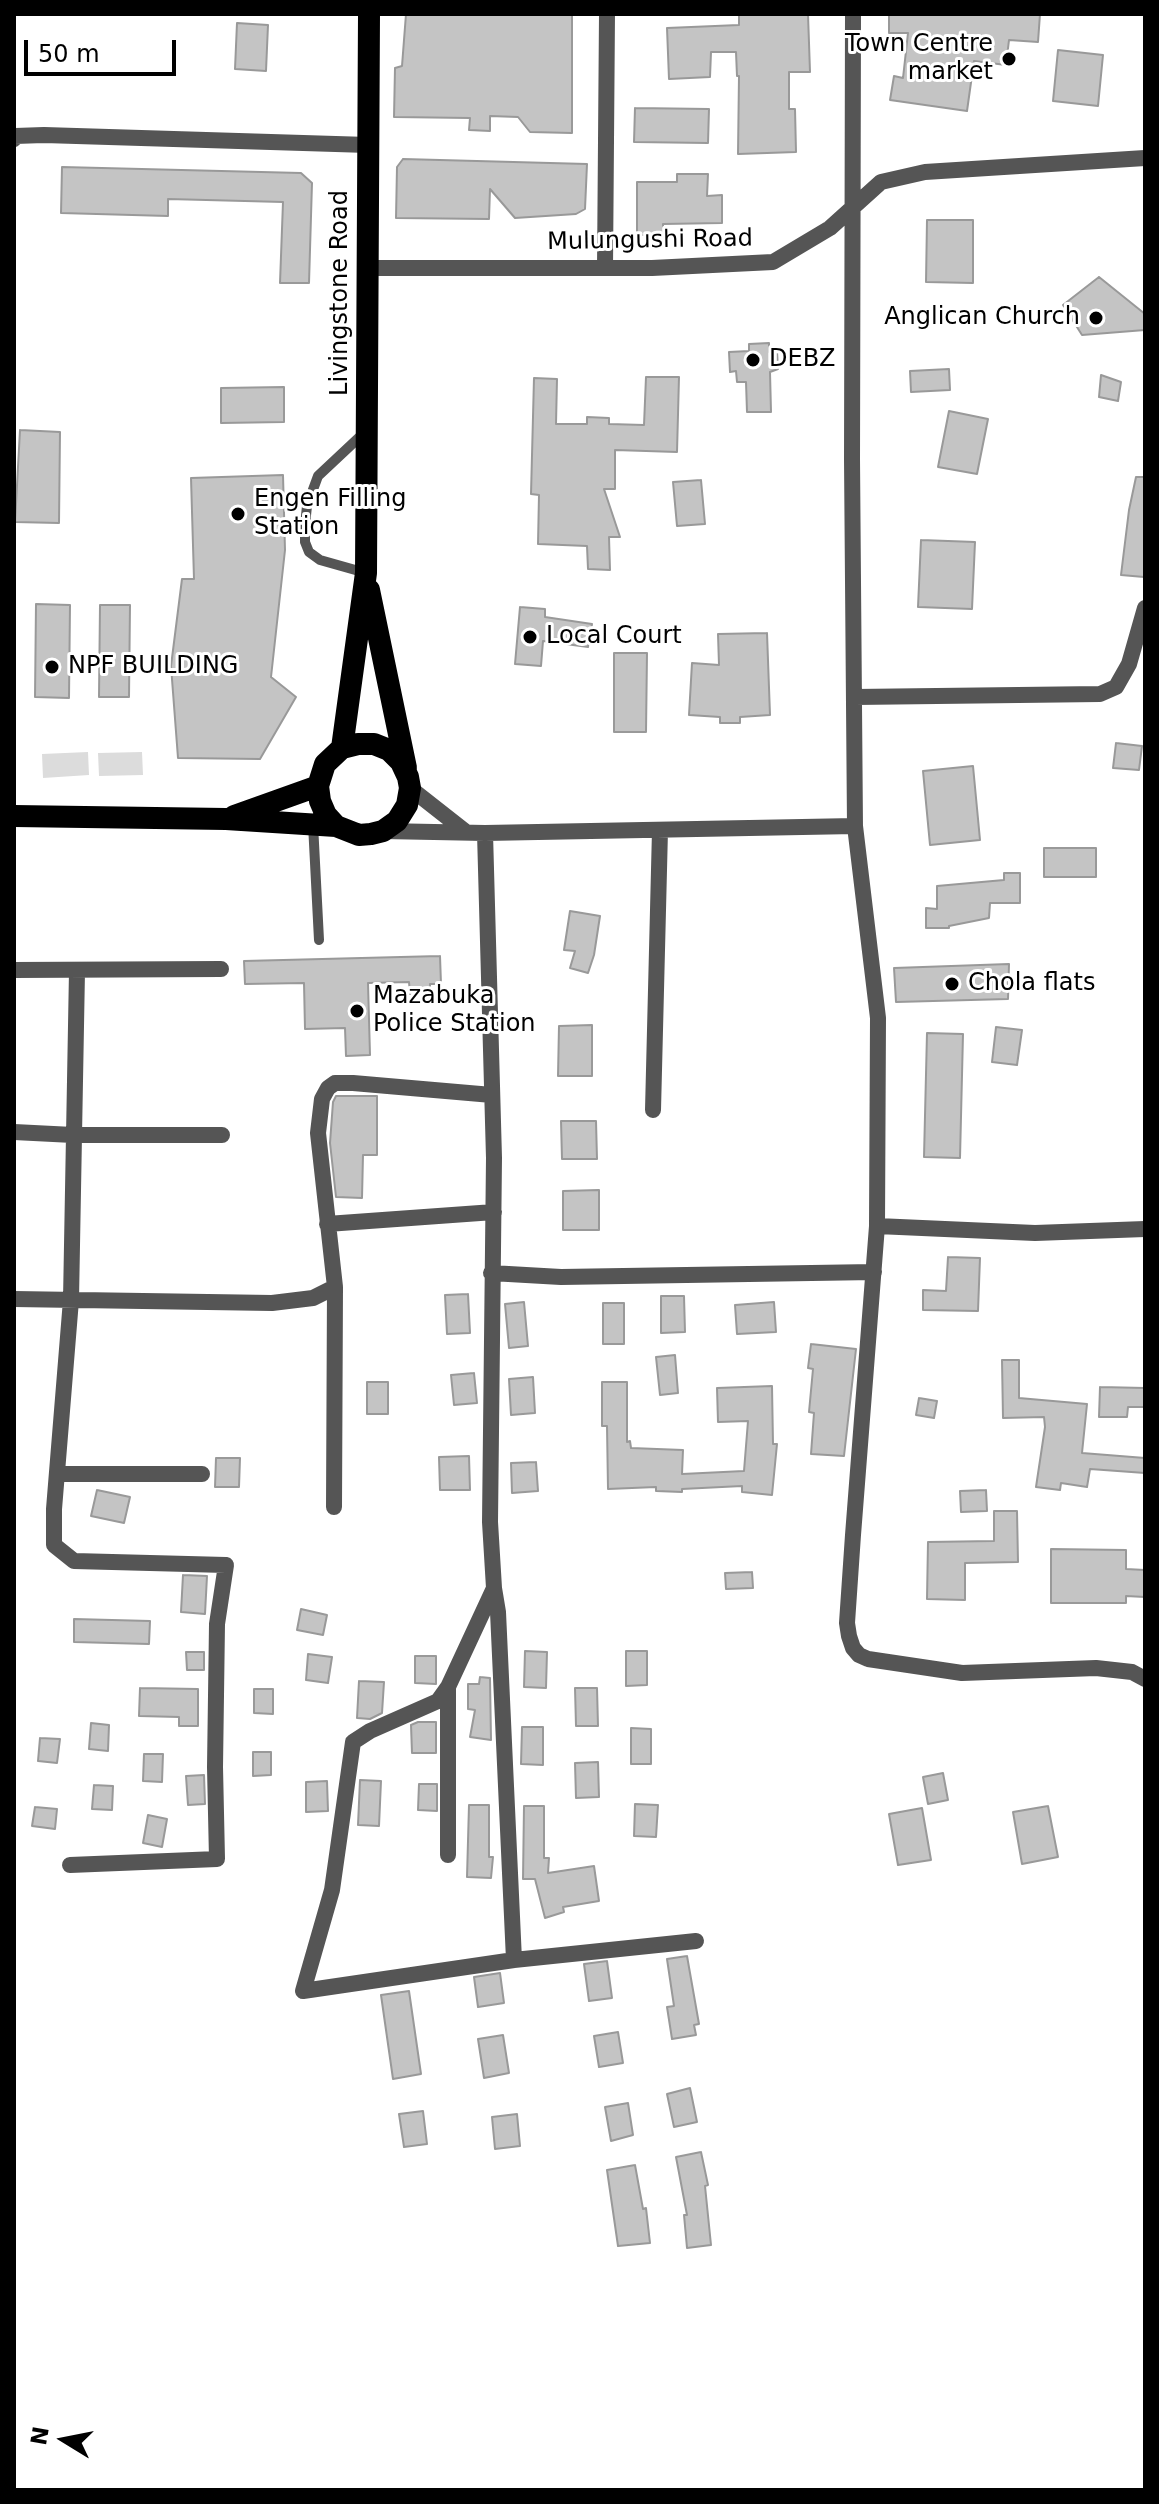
<!DOCTYPE html>
<style>
body{margin:0}
#map{position:relative;width:1159px;height:2504px;overflow:hidden;background:#fff;font-family:"DejaVu Sans",sans-serif}
canvas{display:block}
.frame{position:absolute;inset:0;border:16px solid #000;pointer-events:none}
.north{position:absolute;left:24px;top:2400px;width:80px;height:80px;-webkit-text-stroke:6px #fff;paint-order:stroke;rotate:280deg;font-size:22px;font-weight:700;line-height:32px;text-align:center;color:#000}
.north::after{content:'';display:block;margin:auto;width:28px;height:36px;background:#000;clip-path:polygon(50% 0,100% 100%,50% 72%,0 100%)}
.scale{position:absolute;left:24px;top:40px;width:152px;height:36px;box-sizing:border-box;border:4px solid #000;border-top:0;padding-left:10px;font-size:24px;line-height:28px;white-space:nowrap;color:#000;-webkit-text-stroke:6px #fff;paint-order:stroke}
</style>
<div id="map">
<canvas width="1159" height="2504"></canvas>
<div class="frame"></div>
<div class="north">N</div>
<div class="scale">50 m</div>
</div>
<script>
const ctx = document.querySelector('canvas').getContext('2d');
ctx.lineJoin = 'round';
function fill(path, color) {
  ctx.fillStyle = color;
  ctx.fill(path, 'evenodd');
}
function poly(rows) {
  const path = new Path2D();
  for (const r of rows) {
    path.moveTo(r[0], r[1]);
    for (let i = 2; i < r.length; i += 2) path.lineTo(r[i], r[i + 1]);
  }
  return path;
}
function trace(path, color, width, dash) {
  ctx.strokeStyle = color;
  ctx.lineWidth = width;
  ctx.lineCap = dash ? 'butt' : 'round';
  ctx.setLineDash(dash || []);
  ctx.stroke(path);
}
function write(font, color, halo, rows, align = 'center') {
  ctx.font = font + ' "DejaVu Sans",sans-serif';
  ctx.lineWidth = 6;
  ctx.setLineDash([]);
  ctx.textBaseline = 'middle';
  ctx.strokeStyle = halo;
  ctx.fillStyle = color;
  for (const [text, x, y, turn = 0] of rows) {
    ctx.save();
    ctx.translate(x, y);
    ctx.rotate((+turn || 0) * Math.PI / 180);
    ctx.textAlign = isNaN(turn) ? turn : align;
    if (halo) ctx.strokeText(text, 0, 0);
    ctx.fillText(text, 0, 0);
    ctx.restore();
  }
}
fill(poly([
 [88,752,89,775,43,778,42,754],
 [142,752,143,775,99,776,98,753]
]), '#dcdcdc');
const building = poly([
 [406,14,572,14,572,133,530,132,518,117,490,116,490,131,469,130,470,118,394,117,395,68,402,66,406,14],
 [739,14,808,14,810,72,789,72,789,109,795,109,796,152,738,154,739,76,737,76,736,52,711,52,710,77,669,79,667,28,739,25,739,14],
 [889,14,1040,14,1038,42,1009,40,1006,65,974,61,967,111,890,100,894,76,903,78,908,33,889,33,889,14],
 [237,23,268,25,266,71,235,69,237,23],
 [1058,50,1103,55,1098,106,1053,101,1058,50],
 [635,108,709,109,708,143,634,142,635,108],
 [403,159,587,164,585,209,576,214,515,218,490,189,489,219,396,218,397,167,403,159],
 [62,167,301,173,312,183,309,283,280,283,283,202,168,199,168,216,61,213,62,167],
 [677,174,708,174,707,196,722,195,722,223,663,224,663,235,637,235,637,182,677,182,677,174],
 [927,220,973,220,973,283,926,282,927,220],
 [1099,277,1145,314,1145,330,1082,335,1063,305,1099,277],
 [769,343,769,352,777,351,778,369,770,372,771,412,747,412,746,382,737,382,736,371,730,372,729,352,749,351,749,344,769,343],
 [949,369,950,390,911,392,910,371,949,369],
 [1101,375,1121,382,1118,401,1099,397,1101,375],
 [646,377,679,377,677,452,615,450,615,489,604,489,620,537,609,537,610,570,588,569,587,546,538,544,539,495,531,494,534,378,557,379,556,424,587,424,587,417,609,418,609,424,644,425,646,377],
 [284,387,284,422,221,423,221,388,284,387],
 [949,411,988,419,977,474,938,467,949,411],
 [20,430,60,432,59,523,15,522,20,430],
 [283,475,285,550,271,677,296,697,260,759,178,758,171,666,182,579,194,579,191,478,283,475],
 [1136,477,1145,477,1144,577,1121,575,1129,510,1136,477],
 [701,480,705,524,677,526,673,482,701,480],
 [921,540,975,542,972,609,918,607,921,540],
 [36,604,70,605,69,698,35,697,36,604],
 [100,605,130,605,129,697,99,697,100,605],
 [520,607,545,609,545,617,592,624,588,647,543,641,541,666,515,664,520,607],
 [767,633,770,715,740,717,740,723,720,723,720,717,689,715,692,663,719,665,718,634,767,633],
 [614,653,647,653,646,732,614,732,614,653],
 [1116,743,1142,746,1139,770,1113,768,1116,743],
 [973,766,980,840,930,845,923,771,973,766],
 [1044,848,1096,848,1096,877,1044,877,1044,848],
 [1004,873,1020,873,1020,903,990,903,989,918,949,926,949,928,926,928,926,908,937,909,937,886,1004,880,1004,873],
 [570,911,600,916,594,955,588,973,570,968,575,951,564,950,570,911],
 [440,956,441,984,430,984,430,994,410,994,409,982,368,983,370,1055,346,1056,345,1028,305,1029,304,983,245,984,244,961,440,956],
 [1009,964,1008,999,896,1002,894,968,1009,964],
 [592,1025,592,1076,558,1076,559,1026,592,1025],
 [996,1027,1022,1030,1017,1065,992,1062,996,1027],
 [927,1033,963,1034,960,1158,924,1157,927,1033],
 [336,1096,377,1096,377,1155,363,1155,362,1198,336,1197,330,1143,333,1102,336,1096],
 [561,1121,596,1121,597,1159,562,1159,561,1121],
 [599,1190,599,1230,563,1230,563,1191,599,1190],
 [948,1257,980,1258,978,1311,923,1310,923,1290,946,1291,948,1257],
 [468,1294,470,1333,447,1334,445,1295,468,1294],
 [661,1296,684,1296,685,1332,661,1333,661,1296],
 [524,1302,528,1346,509,1348,505,1304,524,1302],
 [774,1302,776,1332,737,1334,735,1305,774,1302],
 [603,1303,624,1303,624,1344,603,1344,603,1303],
 [811,1344,856,1349,844,1456,811,1454,814,1413,809,1412,813,1369,808,1368,811,1344],
 [675,1355,678,1393,660,1395,656,1357,675,1355],
 [1002,1360,1019,1360,1019,1398,1087,1404,1082,1453,1145,1458,1145,1473,1090,1469,1087,1487,1061,1483,1060,1490,1036,1487,1045,1427,1044,1417,1003,1418,1002,1360],
 [474,1373,477,1403,454,1405,451,1375,474,1373],
 [533,1377,535,1413,511,1415,509,1379,533,1377],
 [367,1382,388,1382,388,1414,367,1414,367,1382],
 [602,1382,627,1382,627,1442,630,1441,631,1448,683,1450,682,1474,744,1471,748,1421,718,1422,717,1388,772,1386,773,1444,777,1444,772,1495,742,1492,742,1486,682,1489,682,1492,656,1491,656,1487,608,1489,607,1426,602,1426,602,1382],
 [1100,1387,1145,1388,1145,1407,1128,1407,1127,1417,1099,1417,1100,1387],
 [919,1398,937,1401,934,1418,916,1415,919,1398],
 [469,1456,470,1490,440,1490,439,1457,469,1456],
 [216,1458,240,1458,239,1487,215,1487,216,1458],
 [536,1462,538,1491,512,1493,511,1463,536,1462],
 [97,1490,130,1497,124,1523,91,1516,97,1490],
 [986,1490,987,1511,961,1512,960,1491,986,1490],
 [994,1511,1017,1511,1018,1562,965,1563,965,1600,927,1599,928,1542,994,1541,994,1511],
 [1051,1549,1126,1550,1126,1569,1145,1570,1145,1597,1126,1596,1126,1603,1051,1603,1051,1549],
 [752,1572,753,1588,726,1589,725,1573,752,1572],
 [183,1575,207,1576,205,1614,181,1612,183,1575],
 [301,1609,327,1615,323,1635,297,1630,301,1609],
 [74,1619,150,1621,149,1644,74,1642,74,1619],
 [525,1651,547,1652,546,1688,524,1687,525,1651],
 [626,1651,647,1651,647,1685,626,1686,626,1651],
 [186,1652,204,1652,204,1670,187,1670,186,1652],
 [308,1654,332,1657,328,1683,306,1680,308,1654],
 [415,1656,436,1656,436,1684,415,1683,415,1656],
 [480,1677,490,1678,491,1740,470,1737,475,1710,468,1709,468,1684,479,1684,480,1677],
 [359,1681,384,1682,382,1713,370,1719,357,1718,359,1681],
 [140,1688,198,1689,198,1726,179,1726,179,1717,139,1716,140,1688],
 [575,1688,597,1688,598,1726,576,1726,575,1688],
 [254,1689,273,1689,273,1714,254,1713,254,1689],
 [418,1722,436,1722,436,1753,412,1753,411,1725,418,1722],
 [91,1723,109,1725,108,1751,89,1749,91,1723],
 [522,1727,543,1727,543,1765,521,1764,522,1727],
 [631,1728,651,1729,651,1764,631,1764,631,1728],
 [40,1738,60,1739,57,1763,38,1761,40,1738],
 [253,1752,271,1752,271,1775,253,1776,253,1752],
 [144,1754,163,1754,162,1782,143,1781,144,1754],
 [598,1762,599,1797,576,1798,575,1763,598,1762],
 [943,1773,948,1800,928,1804,923,1777,943,1773],
 [204,1775,205,1804,188,1805,186,1776,204,1775],
 [360,1780,381,1781,379,1826,358,1825,360,1780],
 [327,1781,328,1811,306,1812,306,1782,327,1781],
 [419,1784,437,1784,437,1811,418,1810,419,1784],
 [94,1785,113,1786,112,1810,92,1809,94,1785],
 [635,1804,658,1805,656,1837,634,1836,635,1804],
 [469,1805,489,1805,489,1857,493,1857,491,1878,467,1877,469,1805],
 [524,1806,544,1806,544,1858,549,1858,548,1873,594,1866,599,1901,563,1907,564,1912,545,1918,535,1879,523,1879,524,1806],
 [1048,1806,1058,1857,1022,1864,1013,1812,1048,1806],
 [35,1807,57,1809,55,1829,32,1826,35,1807],
 [922,1808,931,1860,898,1865,889,1814,922,1808],
 [148,1815,167,1819,162,1847,143,1843,148,1815],
 [687,1956,699,2024,694,2025,696,2035,672,2039,667,2007,674,2006,667,1959,687,1956],
 [607,1961,612,1998,589,2001,584,1964,607,1961],
 [500,1973,504,2003,478,2007,474,1977,500,1973],
 [409,1991,421,2074,393,2079,381,1995,409,1991],
 [618,2032,623,2063,599,2067,594,2036,618,2032],
 [503,2035,509,2073,484,2078,478,2039,503,2035],
 [690,2088,697,2122,674,2127,667,2094,690,2088],
 [628,2103,633,2135,611,2141,605,2107,628,2103],
 [423,2111,427,2144,404,2147,399,2114,423,2111],
 [517,2114,520,2146,495,2149,492,2117,517,2114],
 [701,2152,708,2185,705,2186,711,2245,687,2248,684,2215,687,2215,676,2157,701,2152],
 [635,2165,643,2209,646,2208,650,2243,618,2246,607,2170,635,2165]
]);
fill(building, '#c4c4c4');
trace(building, '#999', 2);
trace(poly([
 [366,573,320,560,309,552,305,542,305,525,307,506,318,476,366,431],
 [313,824,319,940]
]), '#555', 10);
trace(poly([
 [853,14,852,459,855,826,878,1018,877,1226,853,1535,847,1623,849,1636,853,1648,859,1655,868,1659,962,1673,1096,1668,1132,1672,1145,1679],
 [14,139,15,136,44,135,368,145],
 [368,268,652,268,773,262,830,228,881,182,925,172,1145,158],
 [605,268,607,14],
 [855,697,1100,694,1116,687,1129,664,1145,608],
 [410,788,466,832],
 [383,831,485,833,855,826],
 [485,833,494,1158,490,1522,494,1588,498,1612,514,1960,303,1991,332,1890,353,1742,370,1731,438,1701,448,1687,494,1588],
 [14,970,221,969],
 [653,1110,660,830],
 [14,1132,73,1135,222,1135],
 [327,1224,494,1212],
 [877,1226,1035,1233,1145,1229],
 [491,1273,561,1277,874,1272],
 [14,1299,272,1303,313,1298,335,1287,318,1133,322,1099,328,1088,335,1083,353,1083,492,1095],
 [57,1474,202,1474],
 [334,1507,335,1287],
 [448,1855,448,1687],
 [70,1865,217,1859,215,1767,217,1624,226,1565,74,1561,54,1545,54,1509,71,1300,77,971],
 [514,1960,696,1941]
]), '#555', 16);
trace(poly([
 [369,590,406,768],
 [342,748,366,573,369,14],
 [14,816,226,819,336,826,359,835,371,834,383,831,397,821,407,805,410,788,408,777,401,762,389,750,374,744,358,744,342,748,325,764,318,786,320,801,326,815,336,826],
 [234,816,318,786]
]), '#000', 22);
for (const [x, y, r, color] of [
 [1009,59,8,"#000"],
 [1096,318,8,"#000"],
 [753,360,8,"#000"],
 [238,514,8,"#000"],
 [530,637,8,"#000"],
 [52,667,8,"#000"],
 [952,984,8,"#000"],
 [357,1011,8,"#000"]
]) {
  const dot = new Path2D();
  dot.arc(x, y, r, 0, 2 * Math.PI);
  ctx.fillStyle = color;
  ctx.fill(dot);
  trace(dot, '#fff', 3);
}
write('24px', '#000', '#fff', [
 ["Town Centre",993,45,"right"],
 ["market",993,73,"right"],
 ["Anglican Church",1080,318,"right"],
 ["DEBZ",769,360],
 ["Engen Filling",254,500],
 ["Station",254,528],
 ["Local Court",546,637],
 ["NPF BUILDING",68,667],
 ["Chola flats",968,984],
 ["Mazabuka",373,997],
 ["Police Station",373,1025]
], 'left');
write('24px', '#000', '#fff', [
 ["Mulungushi Road",650,241,-1],
 ["Livingstone Road",341,293,-90]
]);
</script>
